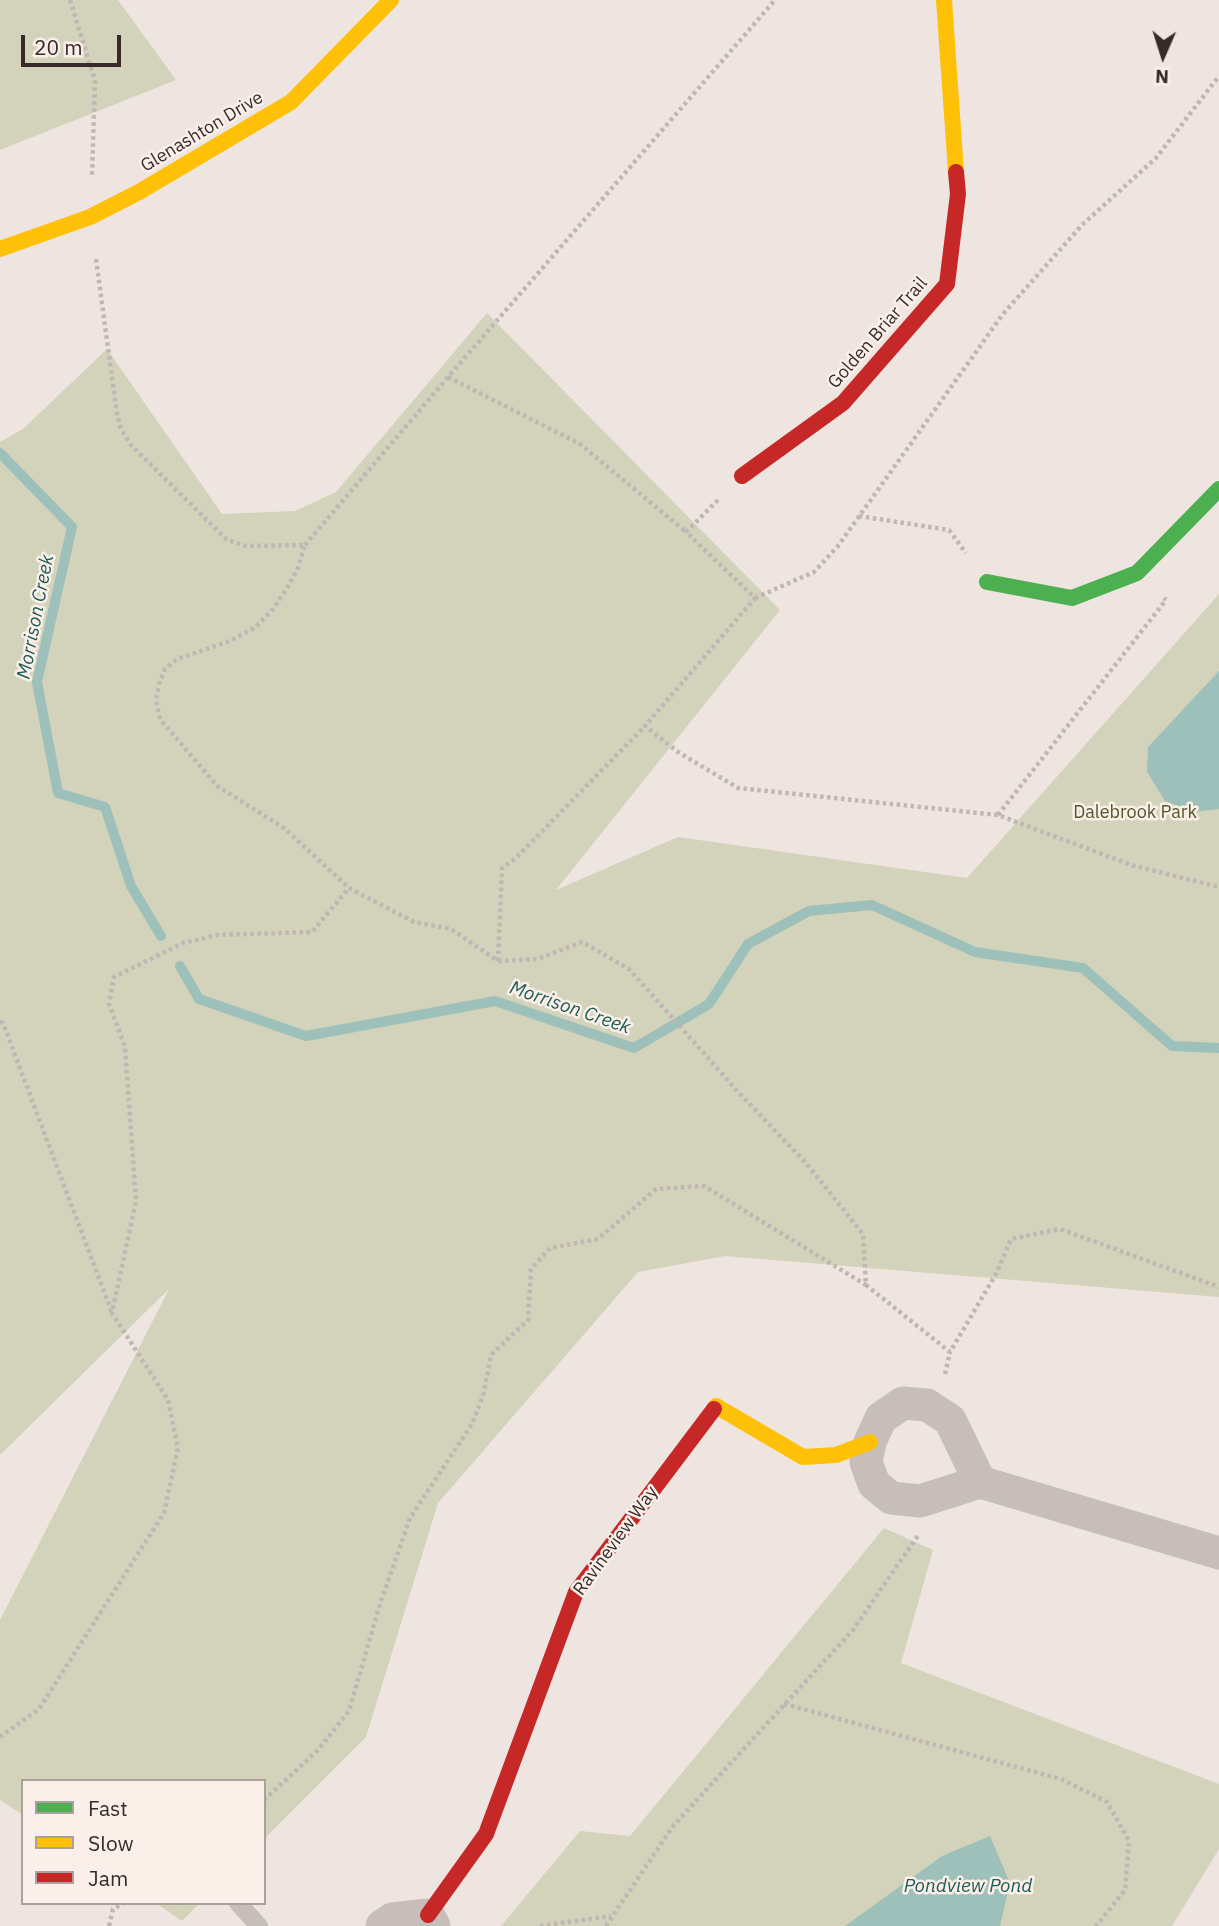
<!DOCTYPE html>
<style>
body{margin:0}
#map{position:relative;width:1219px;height:1926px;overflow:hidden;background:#eee5e1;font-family:"IBM Plex Sans",sans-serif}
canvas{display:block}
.legend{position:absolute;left:21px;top:1779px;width:245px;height:126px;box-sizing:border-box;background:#faefe9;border:2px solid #aca09c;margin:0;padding:9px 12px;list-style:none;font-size:21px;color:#382a28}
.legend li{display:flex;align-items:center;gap:14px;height:35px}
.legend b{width:35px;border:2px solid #aca09c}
.north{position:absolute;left:1128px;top:21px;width:70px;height:70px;-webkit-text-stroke:5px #faefe9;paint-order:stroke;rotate:183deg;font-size:19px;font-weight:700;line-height:28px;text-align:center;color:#382a28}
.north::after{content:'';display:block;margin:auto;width:24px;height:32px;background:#382a28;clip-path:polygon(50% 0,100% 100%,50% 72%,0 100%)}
.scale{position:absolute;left:21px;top:35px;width:100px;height:32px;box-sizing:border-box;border:4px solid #382a28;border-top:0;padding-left:9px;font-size:21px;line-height:24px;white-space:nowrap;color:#382a28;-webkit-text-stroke:5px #faefe9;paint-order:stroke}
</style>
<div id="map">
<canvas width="1219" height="1926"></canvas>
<ul class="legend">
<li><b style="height:9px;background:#4caf50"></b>Fast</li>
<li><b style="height:9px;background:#ffc107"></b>Slow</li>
<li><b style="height:9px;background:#c62828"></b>Jam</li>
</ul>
<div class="north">N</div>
<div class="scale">20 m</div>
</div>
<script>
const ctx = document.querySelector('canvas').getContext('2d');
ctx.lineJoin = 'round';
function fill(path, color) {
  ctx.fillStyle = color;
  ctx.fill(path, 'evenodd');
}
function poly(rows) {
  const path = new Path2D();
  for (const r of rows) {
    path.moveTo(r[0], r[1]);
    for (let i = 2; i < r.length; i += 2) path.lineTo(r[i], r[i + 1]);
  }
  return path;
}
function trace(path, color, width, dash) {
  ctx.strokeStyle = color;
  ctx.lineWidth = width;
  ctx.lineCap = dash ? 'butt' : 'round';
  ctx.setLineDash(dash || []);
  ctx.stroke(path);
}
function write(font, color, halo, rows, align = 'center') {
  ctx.font = font + ' "IBM Plex Sans",sans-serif';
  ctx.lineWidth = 5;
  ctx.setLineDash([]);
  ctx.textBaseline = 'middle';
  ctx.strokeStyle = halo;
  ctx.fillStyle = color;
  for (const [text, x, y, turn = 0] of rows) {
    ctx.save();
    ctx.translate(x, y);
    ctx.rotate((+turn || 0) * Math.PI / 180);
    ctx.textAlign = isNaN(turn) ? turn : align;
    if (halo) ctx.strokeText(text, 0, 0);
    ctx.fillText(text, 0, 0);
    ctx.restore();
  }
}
fill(poly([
 [0,0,118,0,176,80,0,150],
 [487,313,780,610,556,890,678,837,967,878,1219,594,1219,1297,725,1256,638,1272,438,1503,366,1737,264,1839,264,1781,23,1781,23,1815,0,1800,0,1620,169,1289,0,1455,0,442,23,429,107,349,222,514,295,511,336,492],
 [884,1528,933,1550,901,1663,1219,1784,1219,1849,1172,1926,501,1926,580,1831,630,1836],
 [156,1903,200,1903,182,1921]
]), '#d3d2ba');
fill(poly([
 [1219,671,1219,809,1194,812,1165,801,1147,772,1148,747],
 [990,1836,1010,1883,1000,1926,845,1926,942,1856]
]), '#9dc1ba');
trace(poly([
 [0,453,72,527,37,682,58,793,105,807,131,886,161,936],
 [180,966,199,999,306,1036,495,1001,634,1048,709,1004,748,944,809,911,872,905,975,952,1083,968,1172,1046,1219,1048]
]), '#9dc1ba', 10);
trace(poly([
 [70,0,95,81,92,176],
 [96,259,117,414,121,429,131,445,226,539,245,546,305,545,297,570,286,590,273,609,256,627,230,641,177,659,165,669,159,684,156,701,160,719,217,786,284,828,349,888,414,922,451,929,498,961,538,959,582,942,629,969,740,1094,806,1163,863,1234,866,1285,950,1352,996,1274,1011,1239,1060,1229,1219,1287],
 [448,377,580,444,686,532],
 [718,500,686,532,755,598,645,726,678,752,738,788,998,815,1131,865,1219,887],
 [859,516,949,530,966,553],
 [305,545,448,377,775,0],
 [755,598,814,572,838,546,1003,314,1082,225,1156,158,1219,76],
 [998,815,1166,600,1164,598],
 [498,961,502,868,516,858,645,726],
 [0,1022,3,1023,112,1313],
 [945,1374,950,1352],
 [784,1704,1061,1779,1107,1802,1129,1841,1125,1890,1096,1926],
 [0,1737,39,1709,164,1513,178,1448,168,1400,112,1313,136,1201,125,1047,109,1004,114,977,183,943,217,935,312,932,349,888],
 [264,1800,317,1751,349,1711,379,1607,410,1518,472,1424,483,1396,491,1355,528,1320,531,1269,550,1248,598,1239,656,1189,704,1186,866,1285],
 [109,1926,113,1909,124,1903],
 [540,1926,611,1916],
 [606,1926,673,1826,853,1630,919,1534]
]), '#c0b6b3', 4.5, [3.5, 3.5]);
trace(poly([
 [238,1903,259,1926]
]), '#c7beba', 18);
trace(poly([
 [980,1482,950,1420,927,1405,903,1403,881,1418,870,1442,866,1462,874,1484,891,1498,920,1501,980,1482,1219,1553],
 [382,1926,392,1919,428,1915,434,1926]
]), '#c7beba', 33);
trace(poly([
 [987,582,1072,598,1137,573,1219,489]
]), '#4caf50', 16);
trace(poly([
 [944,0,956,172],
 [0,249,90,217,139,192,291,102,391,0],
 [714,1409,716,1406,803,1457,836,1455,870,1442]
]), '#ffc107', 16);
trace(poly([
 [742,476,843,403,947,284,958,194,956,172],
 [428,1915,486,1834,576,1592,714,1409]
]), '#c62828', 16);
write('18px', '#382a28', '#faefe9', [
 ["Glenashton Drive",202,132,-31],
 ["Golden Briar Trail",878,333,-49],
 ["Ravineview Way",616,1541,-54]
]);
write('18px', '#50582b', '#faefe9', [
 ["Dalebrook Park",1135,813]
]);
write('italic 19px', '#1c5c54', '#faefe9', [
 ["Morrison Creek",36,617,-79],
 ["Morrison Creek",570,1008,19],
 ["Pondview Pond",968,1887]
]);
</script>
